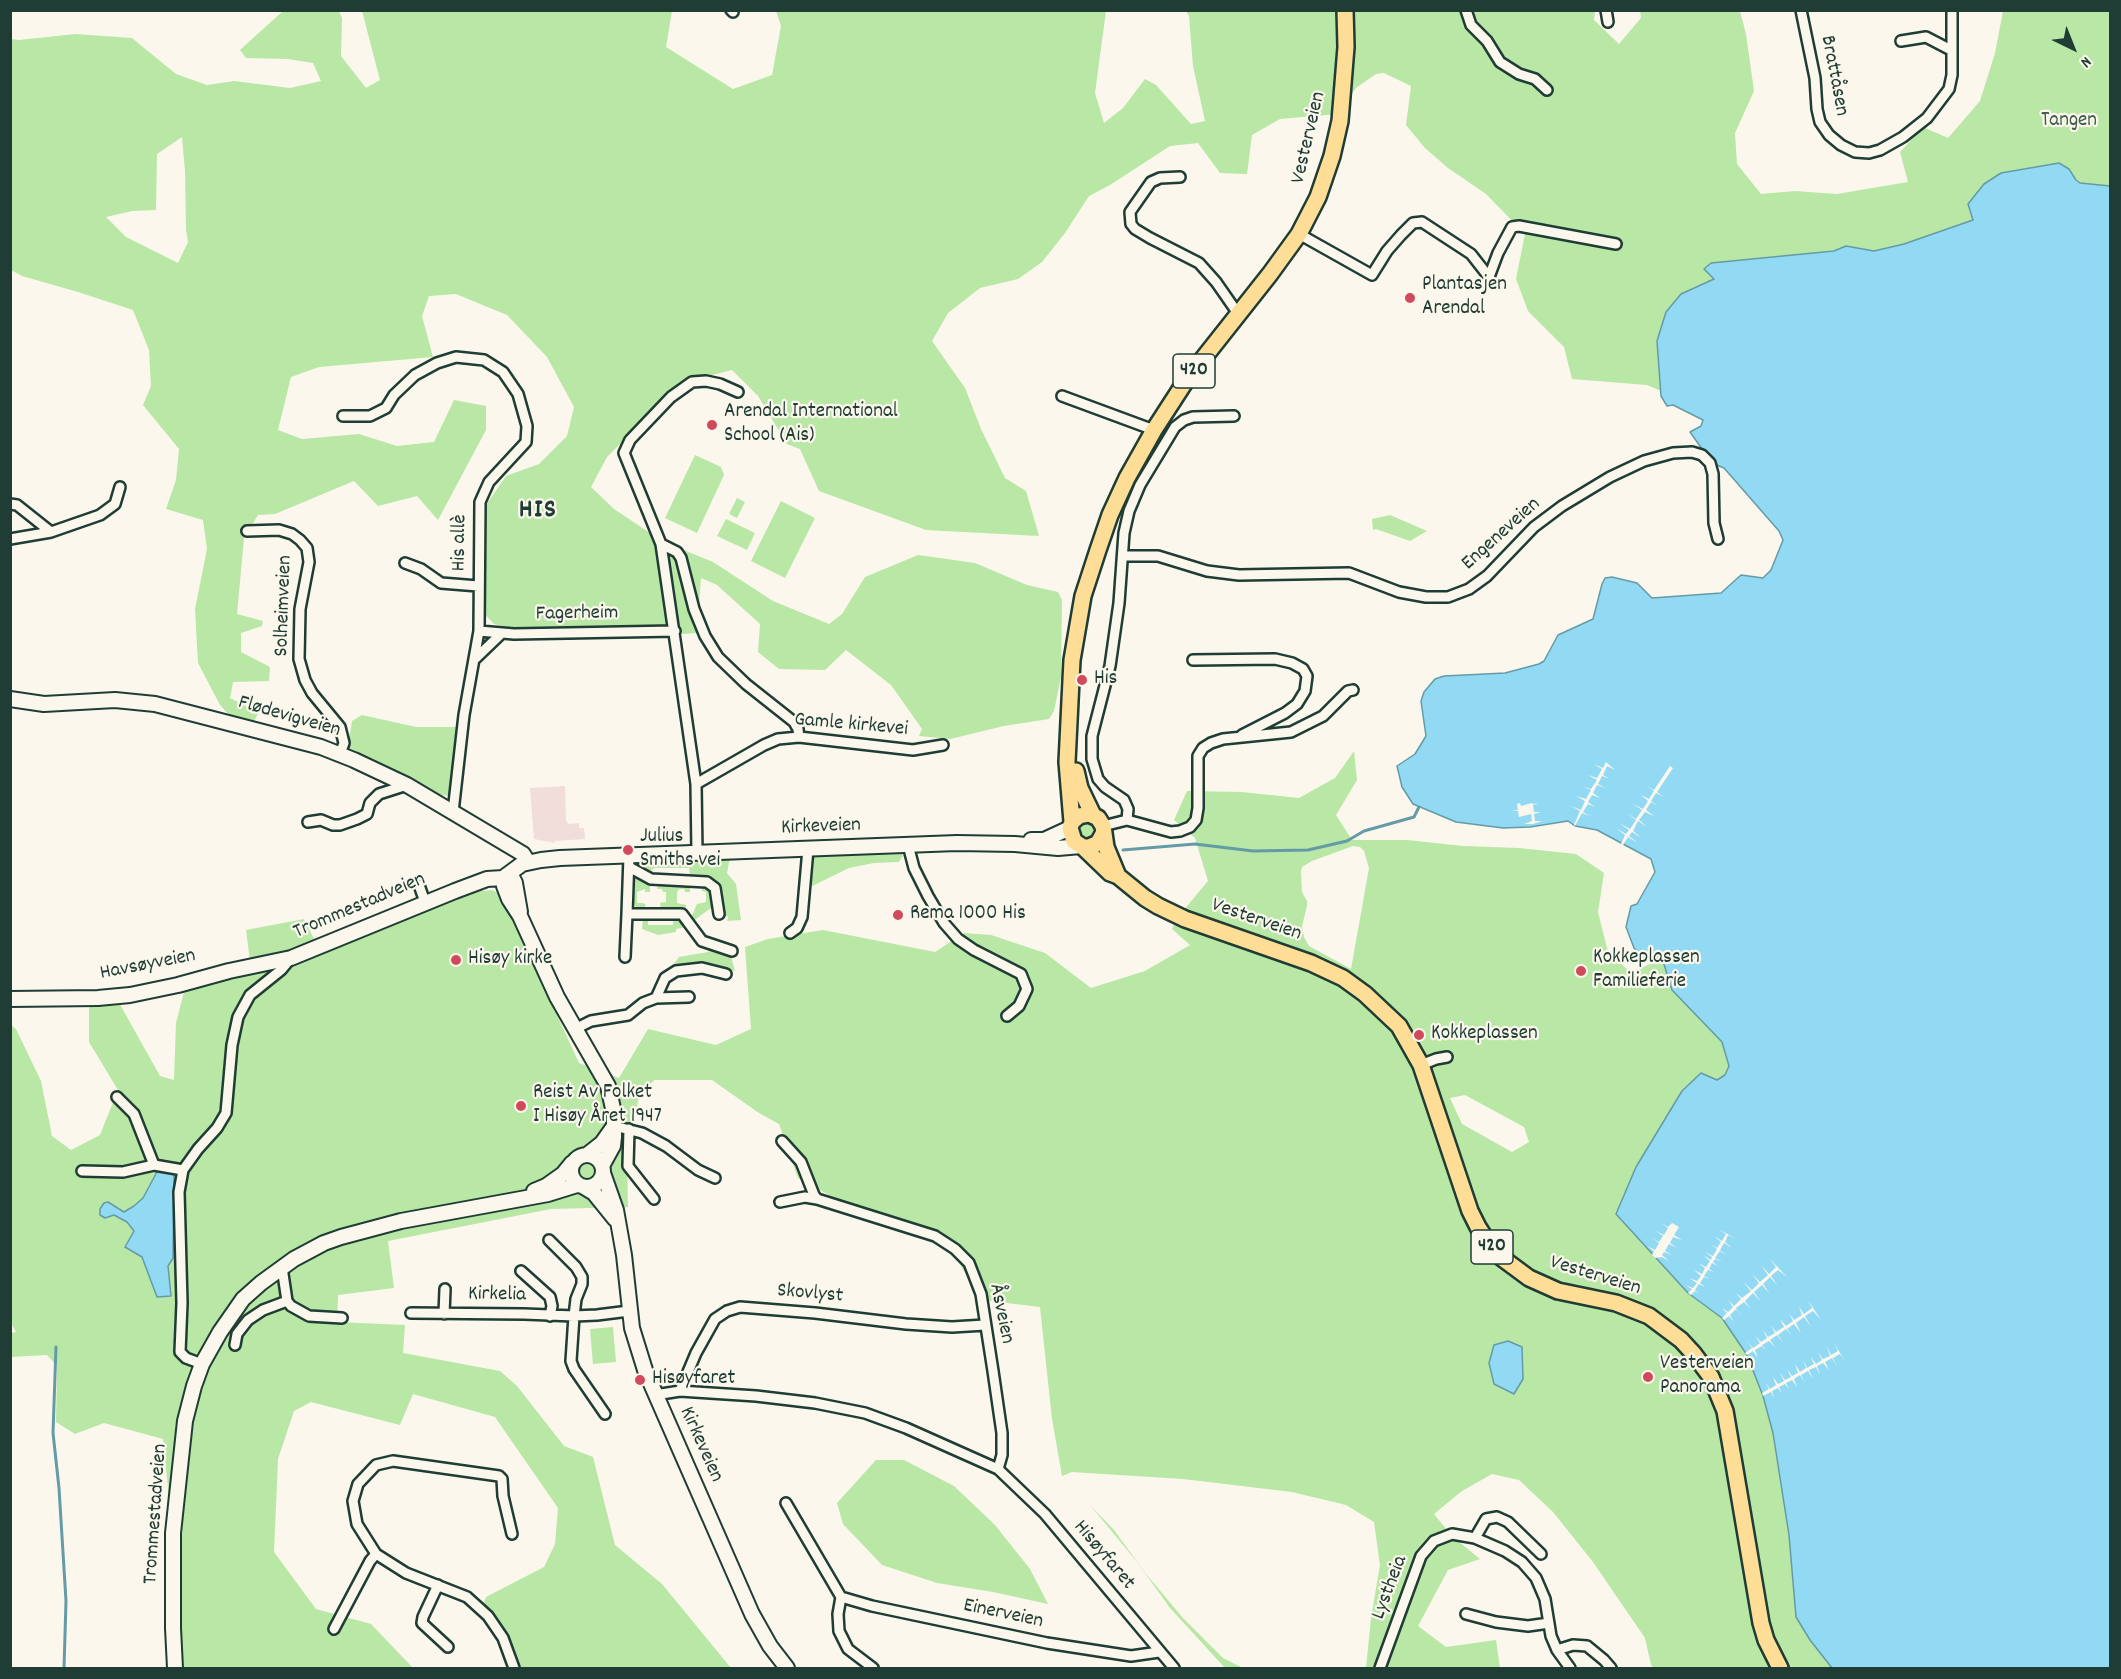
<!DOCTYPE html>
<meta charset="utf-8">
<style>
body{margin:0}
#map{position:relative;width:2121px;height:1679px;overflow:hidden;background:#fbf7ec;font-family:Dekko,sans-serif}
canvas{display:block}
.frame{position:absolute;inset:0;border:12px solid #1f3d34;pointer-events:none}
.north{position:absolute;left:2043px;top:18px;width:60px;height:60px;-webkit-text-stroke:4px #fbf7ec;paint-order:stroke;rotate:137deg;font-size:16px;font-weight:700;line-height:24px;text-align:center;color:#1f3d34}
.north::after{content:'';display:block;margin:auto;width:21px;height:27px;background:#1f3d34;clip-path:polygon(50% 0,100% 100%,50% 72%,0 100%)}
</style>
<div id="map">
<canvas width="2121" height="1679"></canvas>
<div class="frame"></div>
<div class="north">N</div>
</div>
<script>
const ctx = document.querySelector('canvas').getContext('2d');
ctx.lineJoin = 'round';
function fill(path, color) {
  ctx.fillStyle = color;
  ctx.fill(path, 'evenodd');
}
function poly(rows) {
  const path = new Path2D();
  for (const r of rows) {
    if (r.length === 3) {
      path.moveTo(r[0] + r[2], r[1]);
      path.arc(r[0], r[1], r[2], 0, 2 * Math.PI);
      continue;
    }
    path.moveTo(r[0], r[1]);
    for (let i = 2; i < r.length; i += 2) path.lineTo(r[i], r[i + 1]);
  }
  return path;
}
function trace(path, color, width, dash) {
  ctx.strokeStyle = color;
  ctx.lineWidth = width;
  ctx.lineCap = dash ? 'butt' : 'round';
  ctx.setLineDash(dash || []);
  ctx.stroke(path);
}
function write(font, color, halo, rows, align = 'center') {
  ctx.font = font + ' Dekko,sans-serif';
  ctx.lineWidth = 4.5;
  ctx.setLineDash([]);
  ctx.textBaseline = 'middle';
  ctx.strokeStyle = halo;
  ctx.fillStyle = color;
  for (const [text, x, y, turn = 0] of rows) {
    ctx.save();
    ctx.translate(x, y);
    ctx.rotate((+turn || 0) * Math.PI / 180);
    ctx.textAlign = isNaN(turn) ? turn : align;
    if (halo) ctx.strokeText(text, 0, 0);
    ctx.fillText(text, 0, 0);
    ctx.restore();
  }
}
fill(poly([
 [565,786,566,821,569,824,579,823,579,828,584,828,585,839,555,841,555,843,534,839,530,788]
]), '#f1dedb');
fill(poly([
 [283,11,339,11,342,18,341,56,366,88,380,80,362,11,672,11,666,47,733,89,772,75,781,26,776,11,1106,11,1095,93,1104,123,1123,108,1145,79,1156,85,1191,124,1205,121,1193,66,1189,16,1186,11,1595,11,1594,20,1619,44,1641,18,1640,11,1740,11,1746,34,1754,91,1735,133,1737,164,1761,194,1795,191,1837,194,1908,182,1900,152,1923,127,1948,138,1980,101,1995,53,2003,11,2110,11,2110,186,2080,183,2059,163,2002,173,1984,184,1969,210,1974,218,1971,221,1904,244,1874,251,1846,246,1834,251,1714,279,1681,294,1657,341,1661,391,1647,385,1572,379,1564,347,1528,311,1516,279,1525,234,1486,194,1448,168,1425,148,1406,125,1411,86,1384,73,1376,74,1356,88,1337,114,1280,119,1252,135,1247,174,1220,173,1198,143,1170,146,1110,185,1089,196,1065,233,1042,262,1018,279,980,288,948,313,932,341,965,388,981,429,1005,478,1026,491,1039,536,926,530,819,491,800,449,787,444,758,396,732,370,692,380,647,417,607,457,591,487,614,509,662,541,713,562,773,601,829,624,842,614,865,577,918,555,975,563,1027,585,1058,592,1062,600,1061,677,1054,711,1049,719,1004,726,950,739,919,736,922,729,891,685,846,650,825,670,779,669,758,652,760,624,717,585,701,578,697,633,654,636,537,634,494,624,483,612,486,505,506,476,539,464,567,436,574,407,547,357,507,315,456,294,429,296,422,316,433,357,319,367,291,377,278,430,302,439,359,434,397,446,434,442,454,400,486,406,486,430,438,520,417,496,378,506,354,481,275,514,258,515,244,538,237,614,263,621,262,626,241,633,241,652,270,667,269,681,233,682,230,698,259,712,254,721,229,715,220,705,198,663,195,609,207,549,203,520,166,509,176,480,179,449,143,405,151,386,149,350,133,310,78,292,22,276,11,270,11,39,19,40,75,34,132,38,176,74,207,85,234,81,290,88,321,81,313,63,288,59,246,58,240,50],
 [182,137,185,171,186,230,188,242,178,263,126,237,106,217,132,211,156,210,157,154],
 [695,455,721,467,724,475,697,533,665,518],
 [737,498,745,502,737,518,729,514],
 [781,501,815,518,785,578,751,561],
 [1390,515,1427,531,1410,541,1376,529,1373,530,1372,519],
 [726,519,755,533,747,550,717,536],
 [362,715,416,727,458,727,451,796,441,795,371,758,349,752,348,747,352,721],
 [1354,751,1357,780,1336,815,1352,840,1407,840,1463,846,1519,848,1576,854,1604,873,1598,912,1608,952,1631,973,1662,958,1672,990,1722,1042,1729,1066,1725,1075,1717,1080,1701,1073,1682,1091,1636,1167,1616,1214,1688,1293,1722,1318,1747,1355,1763,1396,1773,1433,1789,1535,1796,1617,1810,1640,1832,1668,1654,1668,1651,1665,1645,1638,1593,1562,1553,1512,1519,1480,1492,1474,1462,1491,1434,1514,1452,1536,1480,1559,1448,1570,1418,1626,1446,1647,1496,1640,1500,1668,1366,1668,1371,1618,1380,1565,1374,1522,1346,1505,1292,1492,1183,1479,1072,1472,1062,1476,1052,1419,1040,1307,982,1300,951,1250,901,1224,847,1205,798,1178,779,1124,759,1113,712,1080,655,1080,640,1092,627,1154,628,1207,551,1209,388,1241,394,1288,338,1295,337,1322,405,1325,403,1353,500,1371,517,1386,564,1446,593,1457,615,1545,662,1584,731,1668,510,1668,501,1635,480,1614,486,1597,544,1567,555,1544,558,1508,495,1417,413,1394,400,1425,311,1402,294,1411,278,1459,274,1552,316,1609,371,1624,413,1668,167,1668,165,1601,168,1488,163,1439,104,1423,75,1434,56,1422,57,1366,47,1355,11,1357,11,1333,16,1332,11,1323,11,1025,16,1029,41,1081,52,1136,71,1150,100,1135,118,1090,89,1042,89,1006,118,1001,160,1076,174,1080,176,1023,185,988,251,969,246,930,304,919,319,949,480,886,483,891,492,890,498,893,504,900,579,1063,619,1078,648,1029,716,1045,751,1029,745,947,768,939,823,930,935,952,964,933,991,935,1045,953,1091,988,1145,971,1190,945,1172,929,1177,918,1208,881,1195,838,1174,820,1187,791,1242,792,1299,798,1335,778],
 [1353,846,1360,847,1364,851,1369,868,1351,969,1309,946,1304,937,1302,926,1307,906,1307,901,1302,892,1301,872,1302,867,1312,861],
 [1465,1095,1524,1127,1529,1142,1512,1152,1462,1124,1450,1098],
 [1086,830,9],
 [900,852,903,856,899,862,874,863,849,868,806,889,808,854],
 [730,857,727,873,736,884,741,920,727,921,728,917,722,913,718,891,690,877,689,868,654,868,649,872,639,870,636,863,689,861,692,858],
 [636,875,650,882,650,892,645,892,645,889,637,892,637,903,643,903,646,905,644,908,636,907,630,899,632,876],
 [658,883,690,883,690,892,685,892,684,889,679,889,677,892,677,903,686,905,686,910,661,910,660,903,666,902,666,892,663,892,662,889,657,889],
 [698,883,705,884,714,893,715,905,692,922,691,918,697,904,706,902,706,892,702,891,702,888,697,888],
 [643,918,648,918,648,925,673,925,673,918,677,918,680,919,687,927,676,929,676,932,658,935,642,929],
 [711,950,731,956,735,971,708,966,669,970,679,957,708,952],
 [613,1327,616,1362,593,1364,590,1329],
 [876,1460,904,1460,954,1486,995,1525,1030,1569,1048,1604,993,1592,937,1583,882,1565,843,1524,837,1503],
 [1090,1505,1114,1530,1146,1574,1183,1618,1223,1658,1243,1668,1225,1668,1170,1608,1137,1562]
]), '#b9e7a5');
const water = poly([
 [2059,163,2069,169,2076,180,2080,183,2110,186,2110,1668,1832,1668,1810,1640,1796,1617,1789,1535,1773,1433,1763,1396,1747,1355,1722,1318,1688,1293,1616,1214,1636,1167,1682,1091,1701,1073,1717,1080,1725,1075,1729,1066,1722,1042,1672,990,1662,958,1641,957,1634,948,1626,927,1631,906,1637,904,1655,872,1651,859,1597,830,1575,826,1568,821,1530,827,1503,828,1456,822,1413,804,1402,787,1397,766,1415,754,1426,736,1421,701,1424,692,1435,679,1444,676,1505,673,1539,664,1544,661,1558,635,1593,619,1602,584,1605,578,1612,577,1637,583,1652,598,1721,593,1741,575,1763,578,1771,570,1783,540,1779,531,1724,468,1712,463,1690,432,1701,426,1703,420,1673,405,1667,406,1661,396,1657,341,1666,312,1681,294,1714,279,1704,269,1711,263,1834,251,1846,246,1874,251,1904,244,1973,220,1968,204,1984,184,2001,173,2059,163],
 [158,1170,174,1174,173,1258,168,1266,171,1296,157,1297,142,1257,125,1247,134,1231,127,1222,114,1215,105,1218,100,1215,100,1209,104,1203,108,1202,124,1212,134,1206,143,1198,158,1170],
 [1508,1341,1522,1347,1523,1379,1514,1394,1494,1384,1489,1363,1494,1345,1508,1341]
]);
fill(water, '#92d9f4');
trace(water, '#649ba7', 1.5);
fill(poly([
 [1606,762,1615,770,1607,766,1603,775,1610,779,1602,776,1598,784,1605,788,1597,785,1593,793,1600,798,1592,795,1588,802,1595,807,1588,804,1583,812,1590,816,1582,813,1575,826,1574,825,1580,811,1571,806,1581,810,1585,801,1576,796,1586,799,1591,790,1582,786,1591,789,1597,780,1588,775,1597,778,1602,769,1593,764,1603,768],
 [1670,766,1673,768,1657,792,1664,797,1656,793,1651,801,1658,806,1651,802,1646,810,1654,816,1645,812,1639,820,1647,827,1638,821,1633,831,1642,838,1632,832,1629,836,1638,843,1628,837,1623,845,1621,844,1625,835,1616,828,1626,834,1629,830,1619,823,1630,829,1636,820,1627,813,1636,819,1642,810,1633,804,1643,809,1648,801,1641,795,1649,799,1654,791,1647,786,1654,790],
 [1520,803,1521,806,1532,803,1533,804,1539,803,1533,805,1534,812,1541,812,1534,814,1535,821,1542,821,1533,824,1524,824,1532,821,1531,814,1519,817,1518,811,1512,811,1518,810,1517,804],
 [1661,1223,1668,1227,1672,1223,1679,1227,1674,1235,1682,1240,1673,1237,1670,1243,1677,1248,1669,1244,1665,1251,1672,1255,1664,1252,1662,1255,1669,1261,1662,1257,1655,1258,1652,1255,1654,1251,1647,1246,1655,1250,1659,1243,1652,1238,1659,1242,1663,1236,1656,1231,1664,1235,1668,1228],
 [1718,1229,1737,1239,1728,1235,1725,1242,1732,1248,1724,1243,1720,1250,1727,1256,1720,1251,1715,1258,1723,1262,1715,1259,1713,1262,1718,1266,1712,1263,1709,1269,1714,1272,1708,1270,1704,1276,1710,1279,1704,1277,1700,1283,1705,1287,1699,1284,1695,1290,1700,1295,1695,1291,1691,1295,1688,1293,1692,1289,1685,1285,1693,1288,1697,1283,1689,1278,1697,1281,1701,1276,1694,1270,1702,1274,1705,1268,1698,1263,1706,1267,1710,1261,1703,1255,1711,1260,1712,1257,1705,1252,1713,1256,1717,1249,1710,1244,1717,1248,1721,1242,1714,1236,1722,1241,1726,1234],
 [1769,1258,1787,1277,1778,1270,1771,1276,1778,1286,1770,1277,1763,1284,1770,1294,1762,1285,1754,1292,1761,1302,1753,1293,1745,1301,1750,1308,1744,1302,1736,1308,1741,1316,1736,1309,1730,1315,1734,1322,1729,1316,1724,1320,1722,1318,1727,1313,1722,1308,1728,1312,1733,1307,1728,1300,1734,1306,1741,1299,1736,1293,1742,1298,1751,1291,1743,1282,1752,1290,1759,1283,1752,1274,1760,1282,1768,1275,1761,1265,1769,1274,1776,1267],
 [1808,1300,1821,1320,1813,1311,1805,1316,1811,1327,1804,1317,1796,1323,1801,1333,1794,1324,1787,1329,1792,1336,1786,1329,1778,1335,1784,1344,1777,1335,1770,1340,1775,1347,1769,1341,1762,1345,1767,1352,1762,1346,1755,1350,1758,1358,1753,1351,1747,1355,1745,1353,1752,1348,1747,1341,1753,1348,1760,1343,1755,1336,1761,1342,1767,1338,1763,1330,1768,1337,1775,1333,1771,1325,1776,1332,1784,1327,1780,1319,1786,1326,1793,1321,1789,1313,1794,1320,1802,1315,1799,1307,1804,1314,1812,1308],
 [1834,1343,1845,1361,1840,1354,1833,1358,1837,1366,1832,1358,1825,1362,1829,1370,1823,1363,1817,1366,1820,1375,1816,1367,1809,1370,1813,1379,1808,1371,1801,1375,1805,1383,1800,1375,1794,1379,1797,1387,1792,1380,1786,1383,1789,1389,1785,1384,1779,1387,1782,1393,1778,1388,1772,1391,1774,1398,1771,1392,1763,1396,1762,1393,1769,1389,1765,1382,1770,1389,1776,1385,1773,1377,1778,1384,1784,1381,1780,1373,1785,1380,1791,1377,1787,1369,1792,1376,1798,1373,1795,1364,1800,1372,1806,1368,1803,1360,1807,1368,1814,1364,1810,1356,1816,1364,1822,1360,1818,1352,1823,1359,1830,1356,1827,1347,1831,1355,1838,1351]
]), '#fbf7ec');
trace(poly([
 [1123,850,1195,844,1253,851,1308,850,1347,841,1364,831,1414,817,1419,807],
 [56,1347,53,1433,59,1488,66,1601,64,1668]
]), '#649ba7', 3);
const minor = poly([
 [731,10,733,12],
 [1466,10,1471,25,1487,41,1500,62,1519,74,1535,79,1547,90],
 [1606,10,1608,22],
 [1801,10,1815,78,1817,109,1820,122,1829,135,1841,145,1855,152,1869,153,1880,150,1903,137,1927,118,1949,89,1952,75,1952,10],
 [1901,41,1926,37,1951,50],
 [1180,177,1160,178,1151,182,1130,212,1131,224,1135,229,1150,238,1199,263,1216,282,1239,315],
 [1299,234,1372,275,1387,251,1401,235,1413,223,1422,222,1471,254,1489,277],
 [1489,277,1498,253,1512,227,1519,226,1616,244],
 [1062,396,1154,430],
 [343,416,370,416,386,408,394,395,415,375,437,363,456,357,484,360,503,372,518,394,527,426,526,442,489,482,480,502,479,631,464,715,453,812],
 [10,504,17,505,51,532],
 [247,531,279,530,292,534,300,540,307,548,309,562,300,609,299,659,305,680,312,693,340,727,344,743,340,754],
 [10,539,51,532,100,515,115,504,120,487],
 [661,544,677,552,681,558,694,609,705,636,718,657,746,684,794,722,798,729,799,737],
 [1124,556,1158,556,1207,571,1239,575,1349,573,1399,592,1426,597,1448,597,1469,589,1487,576,1534,527,1562,506,1610,477,1644,461,1673,453,1692,452,1702,455,1710,463,1713,474,1714,523,1718,539],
 [405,563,421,569,441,583,478,586],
 [479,631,514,634,675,631],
 [476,658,502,633],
 [1193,660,1275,659,1292,663,1303,669,1307,676,1305,691,1297,704,1285,713,1242,735],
 [696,784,764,745,778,739,799,737,913,750,943,745],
 [1127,820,1128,809,1124,800,1105,787,1098,779,1092,759,1092,736,1110,666,1119,603,1124,533,1129,511,1140,485,1175,427,1184,420,1193,417,1234,416],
 [308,822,321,820,333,825,340,825,357,819,367,814,370,803,379,794,407,785],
 [1103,826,1127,820,1171,832,1180,831,1190,827,1196,820,1198,808,1198,756,1203,748,1211,743,1223,739,1291,732,1323,716,1348,691,1353,690],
 [908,845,914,868,928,896,944,923,958,939,974,950,1021,974,1027,989,1019,1006,1007,1016],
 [697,853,696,784,661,544,624,453,630,440,671,397,692,382,706,381,720,384,738,392],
 [629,856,627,914,682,914,702,941,732,951],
 [629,867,651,879,707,882,715,888,719,914],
 [419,885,425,902],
 [790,933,797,928,802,917,808,849],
 [625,957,627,914],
 [656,998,665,978,676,971,702,968,726,974],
 [575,1029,591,1021,628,1015,643,1003,656,998,689,997],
 [1421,1065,1436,1059,1447,1057],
 [117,1097,134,1114,154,1165],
 [614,1126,642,1133,666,1146,698,1170,715,1178],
 [629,1129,628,1166,654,1199],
 [782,1141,801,1162,814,1195,817,1199],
 [82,1171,123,1172,154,1165,183,1170],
 [780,1202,805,1197,817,1199,935,1236,955,1249,969,1263,981,1294,993,1371,1002,1433,1002,1455,998,1469],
 [549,1240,576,1267,582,1277,582,1284,576,1299,574,1316,571,1361,574,1369,605,1414],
 [279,1268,283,1274,287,1301,291,1306,309,1316,342,1318],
 [521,1271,550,1297,552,1306,550,1316],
 [411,1313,524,1314,574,1316,597,1315,629,1311],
 [444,1314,445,1289],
 [235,1345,237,1334,248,1320,263,1310,287,1301],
 [202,1364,186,1358,180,1352,182,1303,179,1192,183,1170,198,1149,217,1128,226,1113,232,1045,238,1017,250,995,281,970,291,958],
 [680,1391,696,1353,715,1319,727,1311,740,1307,815,1313,906,1324,952,1327,985,1325],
 [655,1395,680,1391,756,1396,815,1403,865,1413,906,1428,998,1469,1045,1514,1174,1668],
 [786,1503,841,1597,872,1606,1047,1643,1131,1656,1159,1652],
 [512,1534,503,1496,502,1479,499,1476,393,1461,376,1465,358,1484,353,1501,357,1524,376,1554,406,1573,467,1597,488,1616,503,1638,514,1668],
 [1475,1538,1486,1519,1497,1517,1508,1522,1541,1554],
 [438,1585,423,1617,422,1623,448,1647],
 [841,1597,838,1614,839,1631,848,1649,873,1668],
 [1466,1614,1496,1622,1528,1626,1549,1623],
 [334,1629,370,1561,376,1554],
 [1557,1650,1573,1645,1587,1646,1604,1660,1611,1668],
 [1380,1668,1421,1556,1434,1541,1452,1534,1475,1538,1505,1551,1522,1562,1536,1578,1545,1599,1551,1636,1557,1650,1570,1668]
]);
const secondary = poly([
 [10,699,44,704,115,700,155,704,321,747,354,760,407,785,523,854,528,862],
 [1031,840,1044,840,1070,828],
 [510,873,515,883,520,912],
 [503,878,522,864,541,860,560,858,957,843,1015,844,1058,848,1081,846],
 [503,878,504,886,509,899,520,916,557,997,608,1086,614,1113,614,1137,613,1146,602,1166],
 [10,999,98,998,130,995,178,985,229,971,291,958,455,891,487,879,503,878],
 [588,1154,602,1143,614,1126],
 [587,1171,16],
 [603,1173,616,1210,624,1255,632,1328,645,1370,752,1614,770,1646,787,1668],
 [584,1187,594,1193,615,1219],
 [534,1191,546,1186,563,1174,572,1163],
 [175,1668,173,1628,173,1533,185,1421,194,1386,202,1364,220,1332,243,1299,261,1283,294,1259,324,1243,341,1237,401,1221,548,1194,577,1185]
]);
const primary = poly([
 [1076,771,1080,788,1093,815],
 [1072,822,1067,762,1072,660,1083,596,1098,550,1110,515,1127,478,1154,430,1187,379,1270,274,1299,234,1318,197,1332,156,1340,121,1346,47,1345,10],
 [1103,834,1098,843,1089,847,1083,847,1074,841,1070,828,1072,822,1079,816,1089,814,1098,818,1103,826,1106,847,1118,876],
 [1083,847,1110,873,1118,876,1145,898,1158,906,1185,919,1311,963,1343,978,1365,994,1399,1026,1421,1065,1470,1211,1478,1227,1489,1244,1502,1258,1529,1278,1558,1291,1616,1303,1649,1316,1681,1340,1693,1353,1711,1377,1725,1411,1761,1623,1766,1640,1780,1668]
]);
trace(minor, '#1f3d34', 14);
trace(secondary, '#1f3d34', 18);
trace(primary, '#1f3d34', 20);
trace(minor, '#fbf7ec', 9);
trace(secondary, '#fbf7ec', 14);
trace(primary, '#fedd96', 15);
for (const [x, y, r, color] of [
 [1410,298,6,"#d1495b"],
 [712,425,6,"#d1495b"],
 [1082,680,6,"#d1495b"],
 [628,850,6,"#d1495b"],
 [898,915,6,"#d1495b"],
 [456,960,6,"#d1495b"],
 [1581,971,6,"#d1495b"],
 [1419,1035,6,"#d1495b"],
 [521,1106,6,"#d1495b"],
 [1648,1377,6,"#d1495b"],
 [640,1380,6,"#d1495b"]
]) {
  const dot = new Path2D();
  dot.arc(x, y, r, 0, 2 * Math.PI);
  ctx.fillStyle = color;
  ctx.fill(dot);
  trace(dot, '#fbf7ec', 2);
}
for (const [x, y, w] of [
 [1194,371,42],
 [1492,1247,42]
]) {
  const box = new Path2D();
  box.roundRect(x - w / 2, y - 17, w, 34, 4.5);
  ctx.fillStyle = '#fbf7ec';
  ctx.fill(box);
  trace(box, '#1f3d34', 1.5);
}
write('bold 20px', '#1f3d34', null, [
 ["420",1194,371],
 ["420",1492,1247]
]);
write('21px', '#1f3d34', '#fbf7ec', [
 ["Brattåsen",1833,76,79],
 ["Vesterveien",1310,138,-77],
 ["Engeneveien",1502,535,-42],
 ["His allè",461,543,-89],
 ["Solheimveien",285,606,-88],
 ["Fagerheim",577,615,-1],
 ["Flødevigveien",289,718,16],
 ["Gamle kirkevei",851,726,5],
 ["Kirkeveien",821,828,-2],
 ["Trommestadveien",360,907,-23],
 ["Vesterveien",1256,921,19],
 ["Havsøyveien",148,966,-11],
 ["Vesterveien",1595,1277,17],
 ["Skovlyst",810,1295,5],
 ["Kirkelia",497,1296,1],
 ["Åsveien",1000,1314,78],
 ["Kirkeveien",700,1445,66],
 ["Trommestadveien",157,1514,-86],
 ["Hisøyfaret",1103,1556,50],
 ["Lystheia",1391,1588,-69],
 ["Einerveien",1003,1615,12]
]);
write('21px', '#3e5f4b', '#fbf7ec', [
 ["Tangen",2069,122]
]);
write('21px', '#1f3d34', '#fbf7ec', [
 ["Plantasjen",1422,286],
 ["Arendal",1422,310],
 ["Arendal International",724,413],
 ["School (Ais)",724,437],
 ["His",1094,680],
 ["Julius",640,838],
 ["Smiths vei",640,862],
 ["Rema 1000 His",910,915],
 ["Kokkeplassen",1593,959],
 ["Familieferie",1593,983],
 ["Hisøy kirke",468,960],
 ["Kokkeplassen",1431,1035],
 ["Reist Av Folket",533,1094],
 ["I Hisøy Året 1947",533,1118],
 ["Vesterveien",1660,1365],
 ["Panorama",1660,1389],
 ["Hisøyfaret",652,1380]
], 'left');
ctx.letterSpacing = '1.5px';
write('bold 27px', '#1f3d34', '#fbf7ec', [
 ["HIS",538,512]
]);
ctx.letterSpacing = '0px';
</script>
